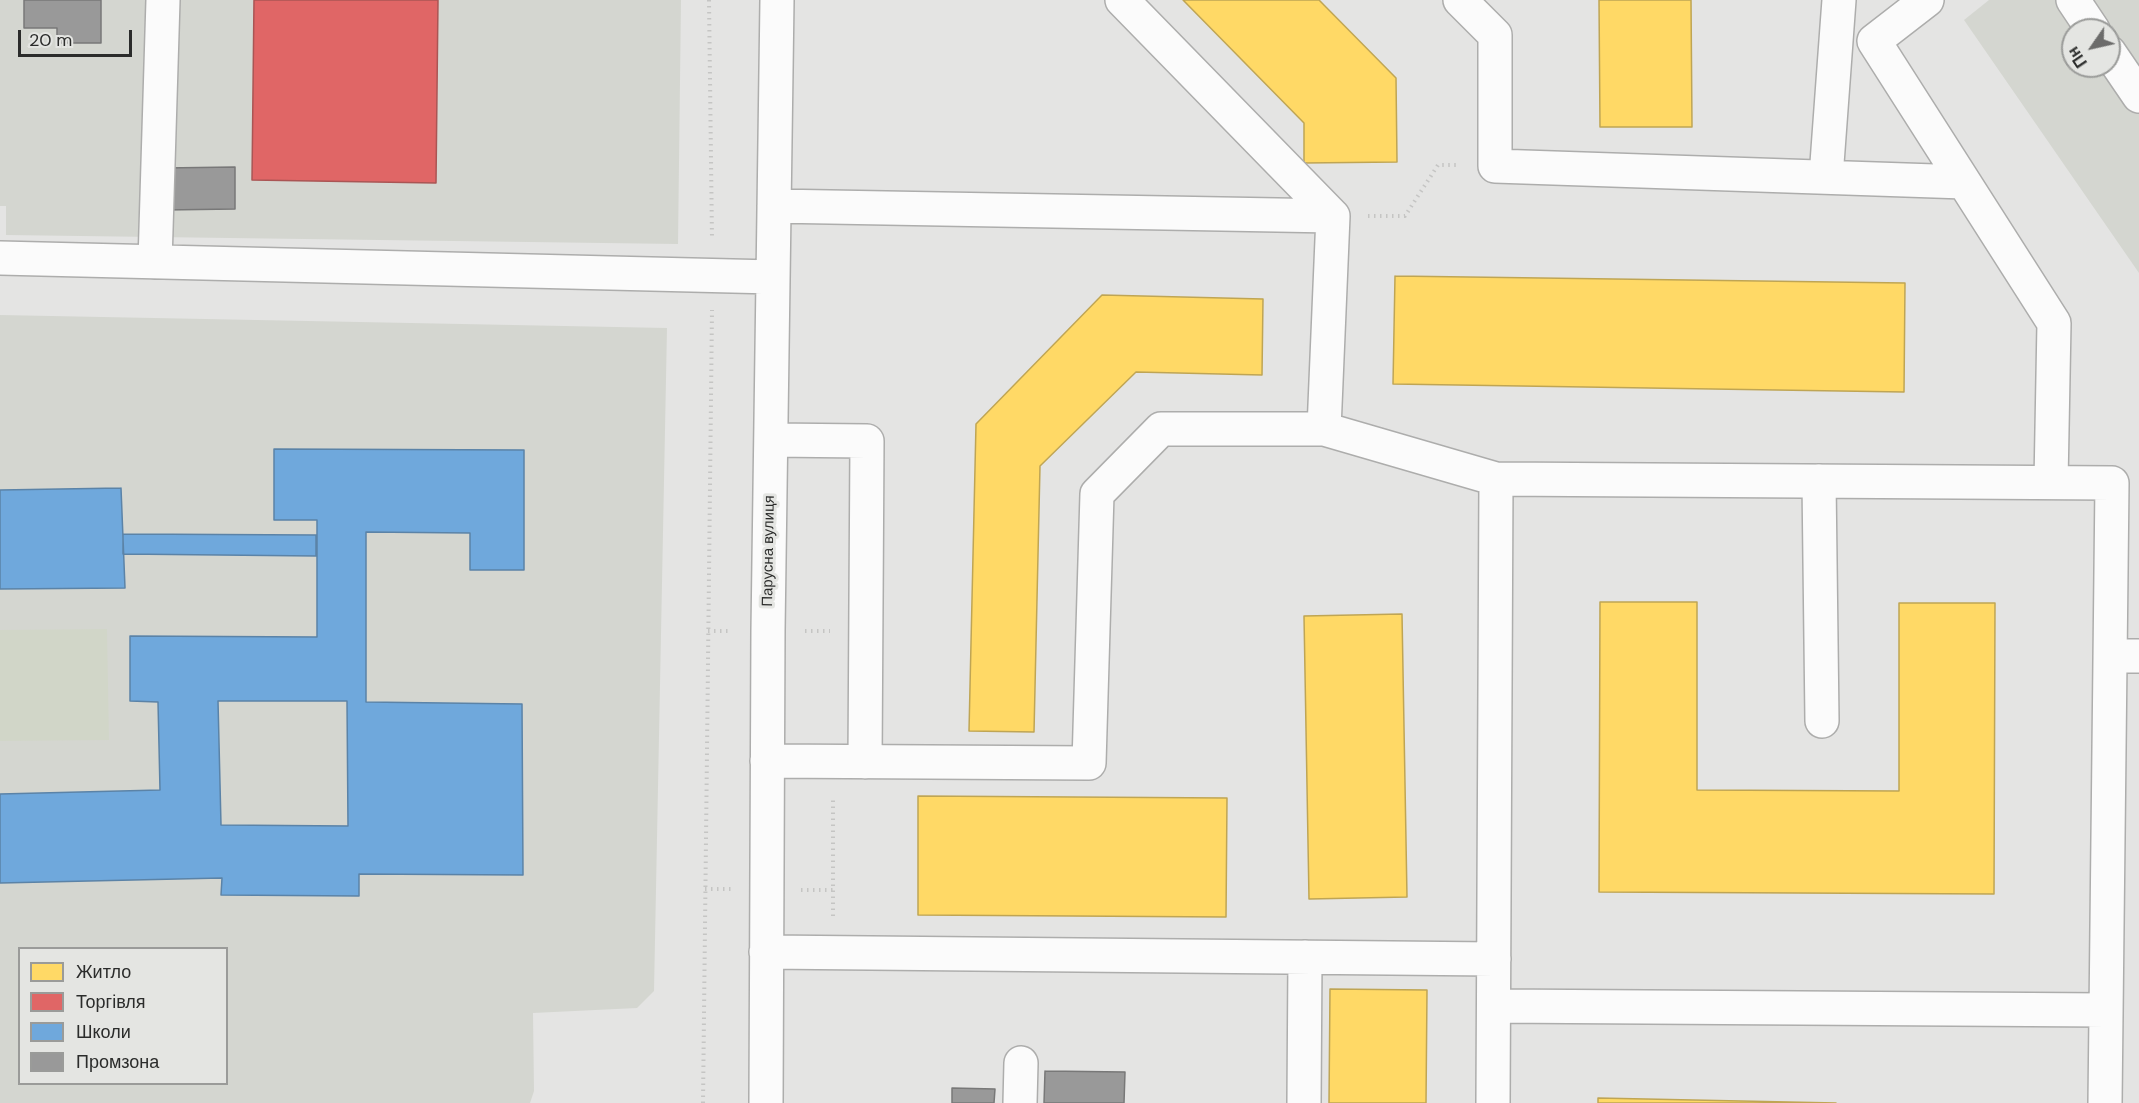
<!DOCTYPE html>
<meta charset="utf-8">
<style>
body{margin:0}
#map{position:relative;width:2139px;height:1103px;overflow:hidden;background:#e4e4e3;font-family:"DM Sans",sans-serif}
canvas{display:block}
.legend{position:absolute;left:18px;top:947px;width:210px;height:138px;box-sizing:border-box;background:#e4e5e2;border:2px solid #9a9b99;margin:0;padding:8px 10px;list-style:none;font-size:18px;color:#2b2c2b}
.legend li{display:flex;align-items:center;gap:12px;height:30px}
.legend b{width:30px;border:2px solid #9a9b99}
.north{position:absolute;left:2061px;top:18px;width:60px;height:60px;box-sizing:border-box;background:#e4e5e2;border:2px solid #9a9b99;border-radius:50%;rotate:236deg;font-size:16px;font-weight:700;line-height:24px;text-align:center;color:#2b2c2b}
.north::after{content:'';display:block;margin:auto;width:21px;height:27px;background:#6c6c6b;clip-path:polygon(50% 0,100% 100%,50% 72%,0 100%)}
.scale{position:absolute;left:18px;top:30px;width:114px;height:27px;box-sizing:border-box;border:3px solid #2b2c2b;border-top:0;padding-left:8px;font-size:18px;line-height:21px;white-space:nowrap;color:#2b2c2b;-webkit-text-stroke:4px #e4e5e2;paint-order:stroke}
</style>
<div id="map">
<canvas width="2139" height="1103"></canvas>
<ul class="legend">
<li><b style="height:16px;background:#ffd966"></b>Житло</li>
<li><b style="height:16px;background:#e06666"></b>Торгівля</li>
<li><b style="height:16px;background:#6fa8dc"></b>Школи</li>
<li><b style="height:16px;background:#999"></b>Промзона</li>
</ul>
<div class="north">Пн</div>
<div class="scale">20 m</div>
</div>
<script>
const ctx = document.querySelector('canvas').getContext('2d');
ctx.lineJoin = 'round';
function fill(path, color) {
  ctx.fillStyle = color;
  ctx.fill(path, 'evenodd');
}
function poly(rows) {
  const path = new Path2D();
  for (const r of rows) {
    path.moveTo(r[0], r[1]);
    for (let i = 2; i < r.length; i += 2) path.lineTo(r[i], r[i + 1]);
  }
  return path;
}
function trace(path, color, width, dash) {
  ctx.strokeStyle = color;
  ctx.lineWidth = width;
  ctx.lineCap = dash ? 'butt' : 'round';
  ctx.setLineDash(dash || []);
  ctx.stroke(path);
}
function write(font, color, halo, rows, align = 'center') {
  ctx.font = font + ' "DM Sans",sans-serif';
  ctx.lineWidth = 6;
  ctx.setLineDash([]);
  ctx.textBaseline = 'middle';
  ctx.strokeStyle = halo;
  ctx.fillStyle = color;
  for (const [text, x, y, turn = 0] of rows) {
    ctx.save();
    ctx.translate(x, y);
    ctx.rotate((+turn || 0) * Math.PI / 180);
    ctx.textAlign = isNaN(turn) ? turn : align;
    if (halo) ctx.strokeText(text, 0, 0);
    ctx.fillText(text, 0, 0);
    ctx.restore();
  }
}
fill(poly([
 [0,0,681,0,678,244,6,235,6,206,0,206],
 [1989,0,2139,0,2139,273,1964,20],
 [2073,30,2109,30,2109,66,2073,66],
 [0,315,667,328,654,991,637,1008,533,1013,534,1091,530,1103,0,1103],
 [20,948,226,948,226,1084,20,1084]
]), '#d4d6d0');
fill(poly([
 [107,629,109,740,0,741,0,630]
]), '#d1d6c8');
const homes = poly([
 [1183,0,1319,0,1396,78,1397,162,1304,163,1304,123,1183,0],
 [1599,0,1691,0,1692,127,1600,127,1599,0],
 [1395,276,1905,283,1904,392,1393,384,1395,276],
 [1102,295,1263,299,1262,375,1136,372,1040,466,1034,732,969,731,976,424,1102,295],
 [1600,602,1697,602,1697,790,1899,791,1899,603,1995,603,1994,894,1599,892,1600,602],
 [1402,614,1407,897,1309,899,1304,616,1402,614],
 [918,796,1227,798,1226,917,918,915,918,796],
 [1330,989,1427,990,1426,1103,1329,1103,1330,989],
 [1598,1098,1836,1103,1598,1103,1598,1098]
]);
fill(homes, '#ffd966');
trace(homes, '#bfa554', 1.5);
const shops = poly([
 [254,0,438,0,436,183,252,180,254,0]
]);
fill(shops, '#e06666');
trace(shops, '#aa5554', 1.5);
const schools = poly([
 [274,449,524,450,524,570,470,570,470,533,366,532,366,702,522,704,523,875,359,874,359,896,221,895,222,878,0,883,0,794,160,790,158,702,130,701,130,636,317,637,317,520,274,520,274,449],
 [218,701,347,701,348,826,221,825,218,701],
 [121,488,125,588,0,589,0,490,121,488],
 [123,534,316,535,316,556,123,554,123,534]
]);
fill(schools, '#6fa8dc');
trace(schools, '#5b83a7', 1.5);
const industry = poly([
 [24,0,101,0,101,43,57,43,57,28,24,28,24,0],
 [235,167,235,209,164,210,164,168,235,167],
 [1045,1071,1125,1072,1124,1103,1044,1103,1045,1071],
 [952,1088,995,1089,994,1103,952,1103,952,1088]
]);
fill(industry, '#999');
trace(industry, '#787878', 1.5);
const minor = poly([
 [1122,0,1333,216,1324,429],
 [1460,0,1495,35,1495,166,1964,182],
 [1927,0,1874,41,2054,323,2051,482],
 [2073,0,2093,30],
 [2109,52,2139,96],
 [1826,177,1839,0],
 [774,206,1333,216],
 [0,258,773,277],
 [155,262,163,0],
 [771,440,867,441,865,762],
 [1819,481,1822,721],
 [2110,656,2139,656],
 [767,761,1089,763,1097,494,1161,429,1324,429,1496,479,2112,483,2105,1103],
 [766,952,1494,959],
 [1494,1006,2106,1010],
 [766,1103,768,630,777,0],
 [1020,1103,1021,1063],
 [1304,1103,1305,957],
 [1493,1103,1496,479]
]);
trace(minor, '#adadac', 36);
trace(poly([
 [709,0,712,239],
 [1368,216,1405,216,1438,165,1458,165],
 [708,631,731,631],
 [805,631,830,631],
 [705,889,731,889],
 [801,890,833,890],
 [833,916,833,797],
 [703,1103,712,310]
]), '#c5c5c4', 4, [1.5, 4.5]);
trace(minor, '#fbfbfb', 33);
write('15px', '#2b2c2b', '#e4e5e2', [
 ["Парусна вулиця",769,551,-89]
]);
</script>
